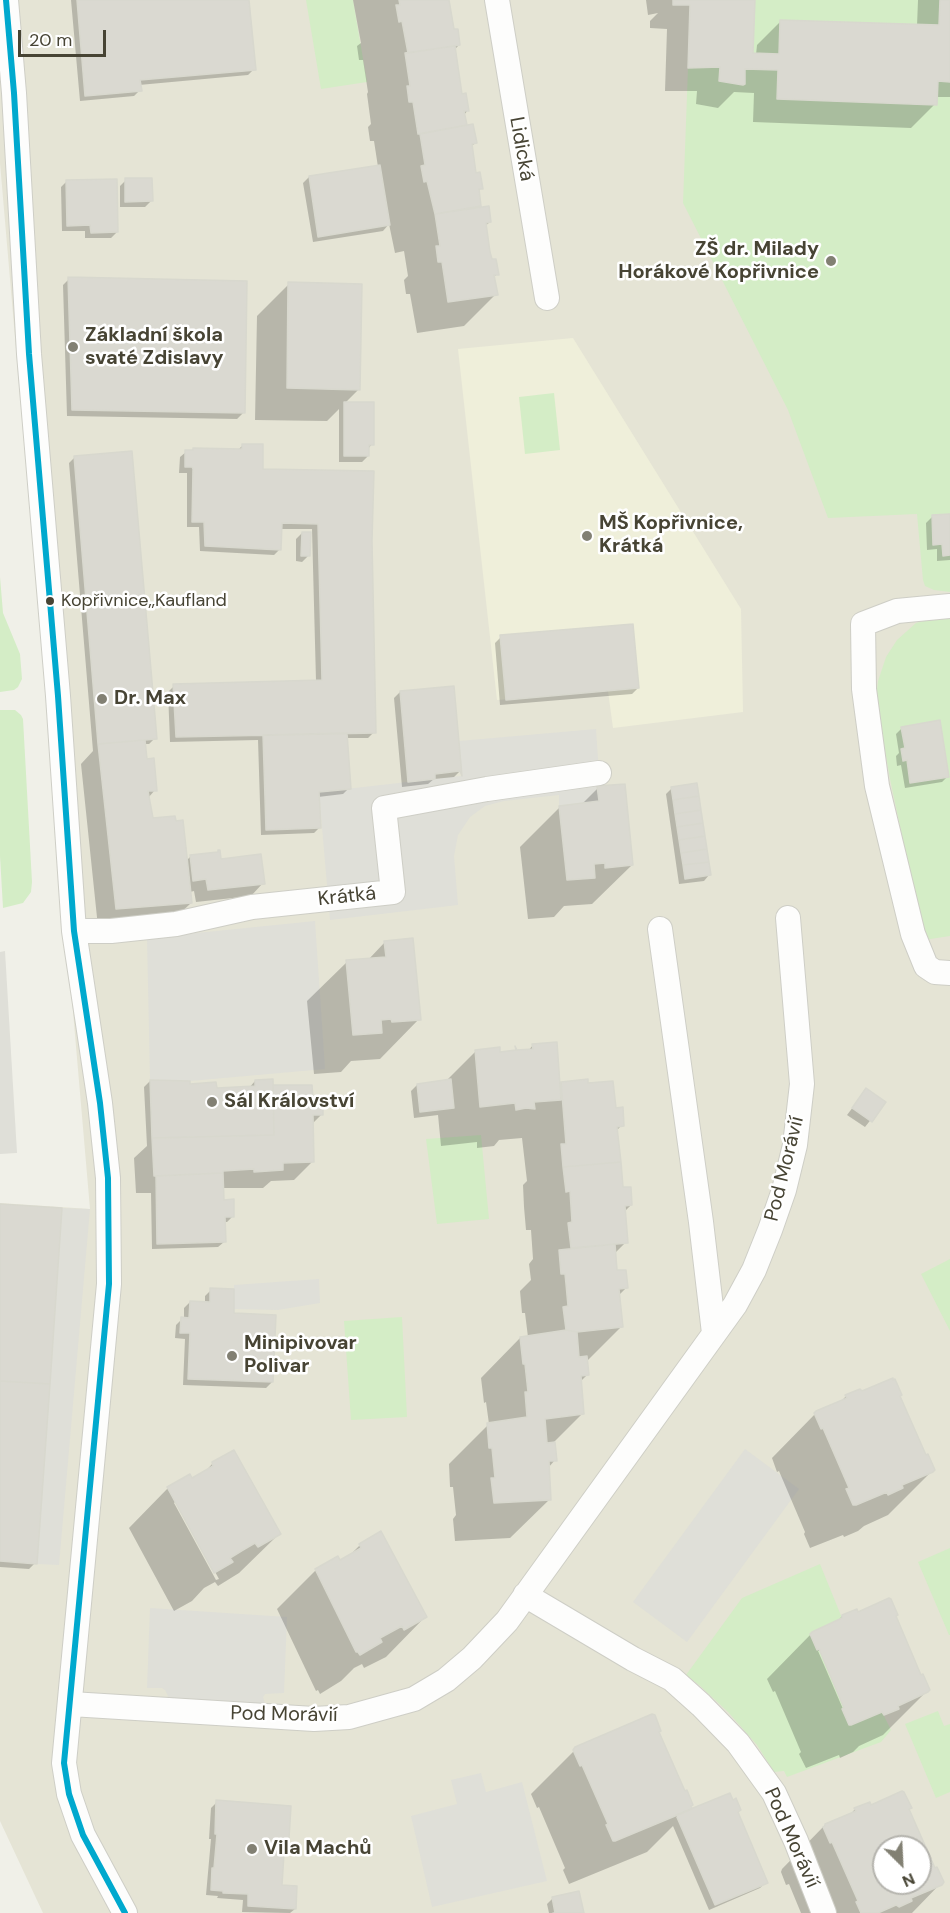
<!DOCTYPE html>
<meta charset="utf-8">
<style>
body{margin:0}
#map{position:relative;width:950px;height:1913px;overflow:hidden;background:#f0f0e8;font-family:"DM Sans",sans-serif}
canvas{display:block}
.north{position:absolute;left:872px;top:1835px;width:60px;height:60px;box-sizing:border-box;background:#fff;border:2px solid #b5b4ae;border-radius:50%;rotate:156deg;font-size:16px;font-weight:700;line-height:24px;text-align:center;color:#474434}
.north::after{content:'';display:block;margin:auto;width:21px;height:27px;background:#828073;clip-path:polygon(50% 0,100% 100%,50% 72%,0 100%)}
.scale{position:absolute;left:18px;top:30px;width:88px;height:27px;box-sizing:border-box;border:3px solid #474434;border-top:0;padding-left:8px;font-size:18px;line-height:21px;white-space:nowrap;color:#474434;-webkit-text-stroke:4px #fff;paint-order:stroke}
</style>
<div id="map">
<canvas width="950" height="1913"></canvas>
<div class="north">N</div>
<div class="scale">20 m</div>
</div>
<script>
const ctx = document.querySelector('canvas').getContext('2d');
ctx.lineJoin = 'round';
function fill(path, color) {
  ctx.fillStyle = color;
  ctx.fill(path, 'evenodd');
}
function poly(rows) {
  const path = new Path2D();
  for (const r of rows) {
    path.moveTo(r[0], r[1]);
    for (let i = 2; i < r.length; i += 2) path.lineTo(r[i], r[i + 1]);
  }
  return path;
}
function trace(path, color, width, dash) {
  ctx.strokeStyle = color;
  ctx.lineWidth = width;
  ctx.lineCap = dash ? 'butt' : 'round';
  ctx.setLineDash(dash || []);
  ctx.stroke(path);
}
function write(font, color, halo, rows, align = 'center') {
  ctx.font = font + ' "DM Sans",sans-serif';
  ctx.lineWidth = 5;
  ctx.setLineDash([]);
  ctx.textBaseline = 'middle';
  ctx.strokeStyle = halo;
  ctx.fillStyle = color;
  for (const [text, x, y, turn = 0] of rows) {
    ctx.save();
    ctx.translate(x, y);
    ctx.rotate((+turn || 0) * Math.PI / 180);
    ctx.textAlign = isNaN(turn) ? turn : align;
    if (halo) ctx.strokeText(text, 0, 0);
    ctx.fillText(text, 0, 0);
    ctx.restore();
  }
}
fill(poly([
 [0,0,950,0,950,1913,43,1913,0,1821,0,1203,90,1209,0,163],
 [884,1847,920,1847,920,1883,884,1883]
]), '#e5e4d5');
fill(poly([
 [573,338,741,609,743,712,613,728,608,691,497,700,458,349]
]), '#efefda');
fill(poly([
 [306,0,353,0,367,82,321,89],
 [755,0,940,0,939,25,780,20,779,54,753,53],
 [697,67,720,67,719,81,745,83,745,69,778,70,777,99,936,105,938,81,950,82,950,592,934,590,925,586,923,580,917,514,828,518,788,410,683,203,688,68],
 [554,393,560,450,525,454,519,397],
 [0,577,3,613,20,654,22,679,18,687,14,690,0,692],
 [950,618,950,936,924,940,890,779,876,698,878,681,886,657,897,640,916,623,931,619],
 [0,710,15,710,21,715,23,719,32,882,31,892,23,903,3,908,0,856],
 [481,1135,489,1219,437,1224,426,1139],
 [950,1259,950,1331,921,1274],
 [402,1317,407,1417,351,1420,344,1321],
 [950,1548,950,1635,949,1635,918,1562],
 [820,1564,842,1618,812,1632,810,1634,816,1649,819,1649,844,1708,842,1709,849,1725,852,1725,882,1712,891,1730,881,1742,787,1777,784,1771,774,1772,757,1745,728,1712,699,1685,686,1675,742,1598],
 [938,1711,944,1726,950,1724,950,1792,936,1798,905,1724]
]), '#d4edc6');
fill(poly([
 [596,729,599,773,599,787,597,787,599,801,559,806,559,795,504,801,485,806,470,817,458,835,454,856,458,905,330,920,319,792,461,776,459,741],
 [315,921,325,1069,190,1081,150,1080,147,938],
 [5,951,17,1153,0,1154,0,952],
 [62,1208,90,1209,59,1565,37,1564],
 [319,1279,320,1303,278,1310,234,1309,234,1285],
 [745,1449,799,1489,687,1642,633,1602],
 [150,1608,287,1617,284,1693,265,1694,263,1697,265,1704,164,1700,168,1696,165,1690,162,1688,147,1688],
 [481,1773,486,1792,522,1782,547,1881,432,1907,411,1816,457,1804,451,1780]
]), '#dfdfd8');
fill(poly([
 [71,0,247,0,254,69,248,75,139,85,140,90,134,96,80,101],
 [353,0,448,0,453,31,459,45,454,50,461,95,468,110,464,115,465,127,475,143,471,147,475,175,481,188,478,192,480,206,476,209,490,222,485,226,489,252,497,274,493,278,496,294,464,326,417,333,410,294,406,294,404,280,408,276,404,251,395,253,389,224,383,231,313,242,303,183,309,177,378,167,374,141,370,141,368,127,371,124,367,94,368,92,363,60,359,60,357,46,361,43],
 [646,0,753,0,751,55,756,55,757,45,781,21,917,26,918,0,950,0,950,97,935,97,935,104,911,128,753,122,754,93,734,92,718,108,696,104,697,91,665,91,667,29,650,28,650,21,658,13,648,15],
 [126,180,151,201,145,207,120,207,120,186],
 [67,181,117,232,111,238,85,238,85,231,62,231,61,187],
 [69,279,243,413,237,419,67,416,63,285],
 [289,284,359,389,345,403,372,444,368,449,368,456,362,462,339,462,339,409,327,421,255,420,257,316],
 [242,446,262,470,371,541,374,732,368,738,346,738,349,788,343,794,318,797,320,827,314,833,261,835,258,740,170,742,168,692,174,686,316,681,312,529,280,529,280,549,274,555,200,551,199,527,187,527,187,473,179,473,180,457,186,452,191,452,193,449,238,450],
 [75,457,155,738,149,744,144,744,146,761,155,790,148,798,152,819,186,861,191,856,220,861,263,883,251,896,196,902,194,891,190,892,191,903,172,921,98,927,81,764,93,751,69,463],
 [950,516,950,560,937,561,937,549,927,550,926,523,932,517],
 [302,533,308,556,302,562,296,561,296,539],
 [501,637,638,688,632,694,500,705,495,643],
 [400,692,460,771,454,777,434,779,428,784,402,787,394,698],
 [902,728,948,776,942,782,905,788,901,765,897,766,896,756,899,753,896,734],
 [598,788,632,865,592,904,564,906,554,917,528,919,520,847,560,807,581,805],
 [672,788,709,875,704,881,679,884,666,794],
 [385,942,419,1019,380,1059,351,1061,341,1072,314,1074,307,1001,347,962,368,960],
 [533,1045,560,1083,586,1080,587,1085,614,1110,622,1125,616,1131,622,1189,631,1205,624,1212,626,1242,614,1254,616,1272,627,1287,618,1296,621,1327,586,1362,588,1374,580,1382,583,1413,554,1442,555,1460,548,1468,550,1499,510,1538,455,1541,453,1519,456,1515,453,1487,450,1487,449,1464,489,1424,486,1402,484,1403,481,1378,520,1338,528,1337,525,1313,522,1313,520,1291,531,1280,529,1264,533,1259,531,1230,526,1230,524,1207,523,1185,527,1181,522,1138,499,1140,494,1146,477,1148,477,1142,441,1146,438,1115,414,1118,411,1091,417,1085,446,1081,476,1051,499,1053,528,1051],
 [150,1081,215,1089,249,1088,255,1081,271,1089,311,1100,322,1114,312,1124,313,1161,294,1180,271,1181,263,1188,222,1188,223,1201,233,1216,227,1222,224,1222,224,1242,218,1247,152,1249,151,1193,136,1193,134,1158,147,1146,144,1087],
 [866,1090,884,1103,865,1127,847,1115],
 [0,1205,35,1563,29,1569,0,1567],
 [211,1290,232,1314,272,1382,266,1388,183,1385,185,1339,175,1338,176,1325,182,1319,184,1319,184,1308,190,1302,205,1303,205,1296],
 [861,1393,899,1396,925,1457,933,1470,888,1515,864,1526,858,1531,844,1537,843,1535,810,1548,804,1534,805,1532,779,1471,777,1472,772,1458,816,1413,840,1403,846,1396],
 [213,1463,279,1534,239,1573,218,1586,215,1582,204,1588,192,1601,174,1611,129,1528,168,1488,191,1480,203,1474],
 [176,1501,219,1579,216,1580,174,1503],
 [360,1545,425,1617,386,1657,364,1668,362,1664,354,1668,341,1681,320,1694,318,1690,316,1691,277,1609,316,1570,340,1562,348,1557],
 [857,1614,895,1616,920,1677,928,1690,883,1735,859,1746,853,1752,840,1758,839,1755,806,1768,799,1754,801,1752,775,1691,773,1692,767,1679,812,1633,837,1622,842,1616],
 [818,1651,822,1651,848,1715,846,1716],
 [658,1732,691,1810,736,1813,766,1882,760,1888,709,1910,673,1826,647,1852,569,1884,563,1870,565,1868,539,1807,537,1808,531,1794,576,1749],
 [217,1802,287,1837,284,1841,280,1887,295,1909,290,1913,242,1912,243,1900,217,1898,218,1896,206,1895,211,1839,209,1839,211,1808],
 [870,1807,908,1809,934,1870,942,1882,912,1913,801,1913,789,1884,786,1885,781,1872,782,1869,825,1825,850,1815,855,1809],
 [884,1847,920,1847,920,1883,884,1883],
 [553,1898,582,1913,549,1913,547,1904]
]), '#0003');
const building = poly([
 [77,0,249,0,256,70,140,80,142,91,85,96,77,0],
 [399,0,449,0,454,29,458,29,460,45,408,53,402,21,399,22,396,5,400,5,399,0],
 [673,0,755,0,753,53,779,54,780,20,939,25,940,0,950,0,950,82,938,81,937,105,777,99,778,70,745,69,745,84,743,85,719,81,720,67,688,68,690,5,673,5,673,0],
 [455,46,462,94,466,93,469,111,464,111,467,125,418,134,413,102,409,102,407,86,410,86,405,53,455,46],
 [473,124,477,143,472,144,476,173,480,172,483,189,479,189,481,206,435,214,427,181,424,182,421,166,425,165,420,134,473,124],
 [380,165,390,225,318,237,309,176,380,165],
 [125,178,152,178,153,201,125,202,125,178],
 [117,179,118,232,91,233,90,225,67,226,66,180,117,179],
 [489,206,491,222,486,223,490,252,492,259,496,259,499,275,494,275,498,295,448,302,442,262,438,262,436,246,440,246,435,214,489,206],
 [68,277,247,281,245,413,72,410,68,277],
 [288,282,362,284,360,390,287,388,288,282],
 [344,402,374,402,374,445,369,445,369,456,344,456,344,402],
 [242,444,263,444,263,469,374,471,372,541,376,733,176,737,173,684,322,680,318,524,282,523,281,550,205,546,204,522,192,522,193,469,192,467,185,467,185,450,193,450,193,448,242,449,242,444],
 [132,451,157,739,98,744,74,456,132,451],
 [950,514,950,555,943,556,942,544,933,545,932,515,950,514],
 [302,532,311,532,310,556,301,556,302,532],
 [633,624,639,688,506,700,500,635,633,624],
 [454,686,462,776,460,771,435,774,435,779,408,782,400,691,454,686],
 [940,720,949,777,910,783,907,760,903,761,901,749,905,748,901,727,940,720],
 [347,733,351,789,319,792,321,828,266,830,263,735,347,733],
 [145,740,147,759,154,758,157,791,148,791,153,818,175,816,176,821,183,820,192,903,116,909,98,744,145,740],
 [697,783,699,796,673,800,671,787,697,783],
 [625,784,633,865,605,868,605,863,594,864,595,878,567,880,559,806,599,801,597,786,625,784],
 [699,796,701,810,675,814,673,800,699,796],
 [701,810,703,823,677,827,675,814,701,810],
 [703,823,705,836,679,840,677,827,703,823],
 [705,836,707,849,681,853,679,840,705,836],
 [707,849,709,862,683,865,681,853,707,849],
 [218,850,220,850,221,859,261,854,265,884,208,890,206,879,193,881,190,855,218,852,218,850],
 [709,862,711,875,685,879,683,865,709,862],
 [413,938,421,1020,392,1022,391,1019,381,1020,382,1033,353,1035,346,960,386,957,384,941,413,938],
 [557,1042,561,1100,534,1102,535,1109,526,1108,516,1110,515,1103,480,1107,475,1050,500,1047,500,1052,516,1050,515,1046,517,1050,533,1049,532,1044,557,1042],
 [273,1079,274,1135,152,1138,150,1080,190,1081,190,1084,216,1082,217,1088,255,1086,255,1080,273,1079],
 [451,1079,454,1108,420,1112,417,1084,451,1079],
 [588,1079,588,1083,613,1081,616,1108,623,1107,624,1126,617,1127,621,1162,563,1167,561,1144,566,1144,561,1082,588,1079],
 [273,1085,312,1085,313,1099,323,1099,323,1115,313,1115,314,1162,283,1163,283,1170,254,1172,254,1169,223,1171,223,1173,154,1176,152,1138,274,1135,273,1085],
 [866,1088,886,1102,872,1122,852,1108,866,1088],
 [621,1162,623,1187,631,1187,632,1205,625,1206,628,1243,571,1248,568,1223,572,1222,570,1191,566,1192,563,1167,621,1162],
 [223,1173,224,1200,234,1199,234,1217,225,1217,226,1242,157,1244,156,1176,223,1173],
 [0,1204,62,1208,50,1384,0,1381,0,1204],
 [615,1244,617,1270,626,1270,628,1288,619,1289,623,1327,577,1332,566,1330,563,1307,568,1306,566,1284,565,1274,561,1274,559,1250,615,1244],
 [210,1288,234,1289,234,1313,276,1315,273,1382,188,1379,190,1333,180,1333,181,1317,189,1318,190,1301,210,1302,210,1288],
 [566,1330,577,1332,579,1357,587,1356,589,1375,581,1376,584,1414,545,1419,547,1443,555,1442,557,1461,549,1461,551,1500,494,1503,491,1478,495,1478,492,1448,489,1448,487,1423,527,1417,525,1392,528,1392,525,1364,523,1364,520,1337,566,1330],
 [893,1378,893,1380,895,1379,902,1395,900,1396,926,1455,928,1454,935,1470,933,1472,902,1485,903,1488,888,1495,887,1492,856,1505,853,1505,846,1489,849,1488,823,1428,821,1429,814,1413,816,1411,847,1398,845,1395,860,1389,862,1391,893,1378],
 [0,1381,50,1384,37,1564,0,1561,0,1381],
 [234,1450,281,1534,258,1547,255,1543,243,1550,230,1558,233,1562,214,1573,167,1487,190,1474,192,1478,213,1466,212,1462,234,1450],
 [381,1531,427,1617,404,1630,402,1626,380,1638,382,1642,360,1655,358,1652,356,1652,315,1569,338,1556,340,1560,361,1548,359,1544,381,1531],
 [889,1598,891,1599,898,1615,896,1616,921,1675,923,1674,930,1690,928,1692,898,1706,899,1709,884,1715,882,1712,851,1725,849,1725,842,1709,844,1708,819,1649,817,1650,810,1634,812,1632,842,1618,842,1615,857,1609,858,1612,889,1598],
 [652,1714,655,1715,661,1731,659,1732,685,1791,687,1790,693,1805,691,1806,692,1809,615,1841,613,1841,606,1825,608,1824,582,1765,580,1766,573,1750,575,1747,652,1714],
 [902,1791,904,1792,912,1808,909,1809,935,1868,937,1867,944,1882,942,1885,911,1898,912,1901,899,1907,896,1905,878,1913,861,1913,856,1902,858,1901,832,1842,830,1843,823,1827,825,1826,825,1824,856,1811,854,1808,870,1802,871,1805,902,1791],
 [884,1847,920,1847,920,1883,884,1883,884,1847],
 [730,1793,733,1800,736,1798,741,1810,738,1812,768,1883,715,1905,676,1815,730,1793],
 [216,1800,291,1806,289,1838,285,1838,282,1885,297,1886,296,1909,248,1906,248,1894,223,1893,223,1891,211,1890,212,1868,214,1868,217,1834,215,1834,216,1800],
 [579,1891,584,1913,553,1913,555,1913,552,1897,579,1891]
]);
fill(building, '#dad9d1');
trace(building, '#d8d8ce', 1.5);
const street = poly([
 [6,0,14,93,29,354,58,696,74,931,100,1103,108,1178,109,1284,64,1763,69,1794,83,1835,125,1913],
 [497,0,547,298],
 [950,606,897,611,863,624,864,689,877,786,913,934,926,966,935,972,950,973],
 [660,929,701,1222,714,1333],
 [74,931,111,931,176,924,252,907,393,892,384,808,487,789,599,773],
 [525,1595,633,1659,672,1679,701,1705,738,1743,774,1793,796,1841,824,1913],
 [71,1704,314,1719,349,1717,414,1699,446,1680,472,1658,507,1621,735,1305,754,1270,770,1230,784,1190,795,1145,802,1084,788,918]
]);
trace(street, '#cecec6', 26);
trace(street, '#fdfdfc', 24);
trace(poly([
 [6,0,14,93,29,354,58,696,74,931,100,1103,108,1178,109,1284,64,1763,69,1794,83,1835,125,1913]
]), '#00a9ce', 6);
for (const [x, y, r, color] of [
 [831,261,6,"#828073"],
 [73,347,6,"#828073"],
 [587,536,6,"#828073"],
 [50,601,5,"#474434"],
 [102,699,6,"#828073"],
 [212,1102,6,"#828073"],
 [232,1356,6,"#828073"],
 [252,1849,6,"#828073"]
]) {
  const dot = new Path2D();
  dot.arc(x, y, r, 0, 2 * Math.PI);
  ctx.fillStyle = color;
  ctx.fill(dot);
  trace(dot, '#fff', 2);
}
write('18px', '#474434', '#fff', [
 ["Kopřivnice,,Kaufland",61,601]
], 'left');
write('20px', '#474434', '#fff', [
 ["Lidická",521,149,80],
 ["Krátká",347,897,-6],
 ["Pod Morávií",785,1169,-76],
 ["Pod Morávií",284,1715,1],
 ["Pod Morávií",791,1838,66]
]);
write('bold 20px', '#474434', '#fff', [
 ["ZŠ dr. Milady",819,250,"right"],
 ["Horákové Kopřivnice",819,273,"right"],
 ["Základní škola",85,336],
 ["svaté Zdislavy",85,359],
 ["MŠ Kopřivnice,",599,524],
 ["Krátká",599,547],
 ["Dr. Max",114,699],
 ["Sál Království",224,1102],
 ["Minipivovar",244,1344],
 ["Polivar",244,1367],
 ["Vila Machů",264,1849]
], 'left');
</script>
